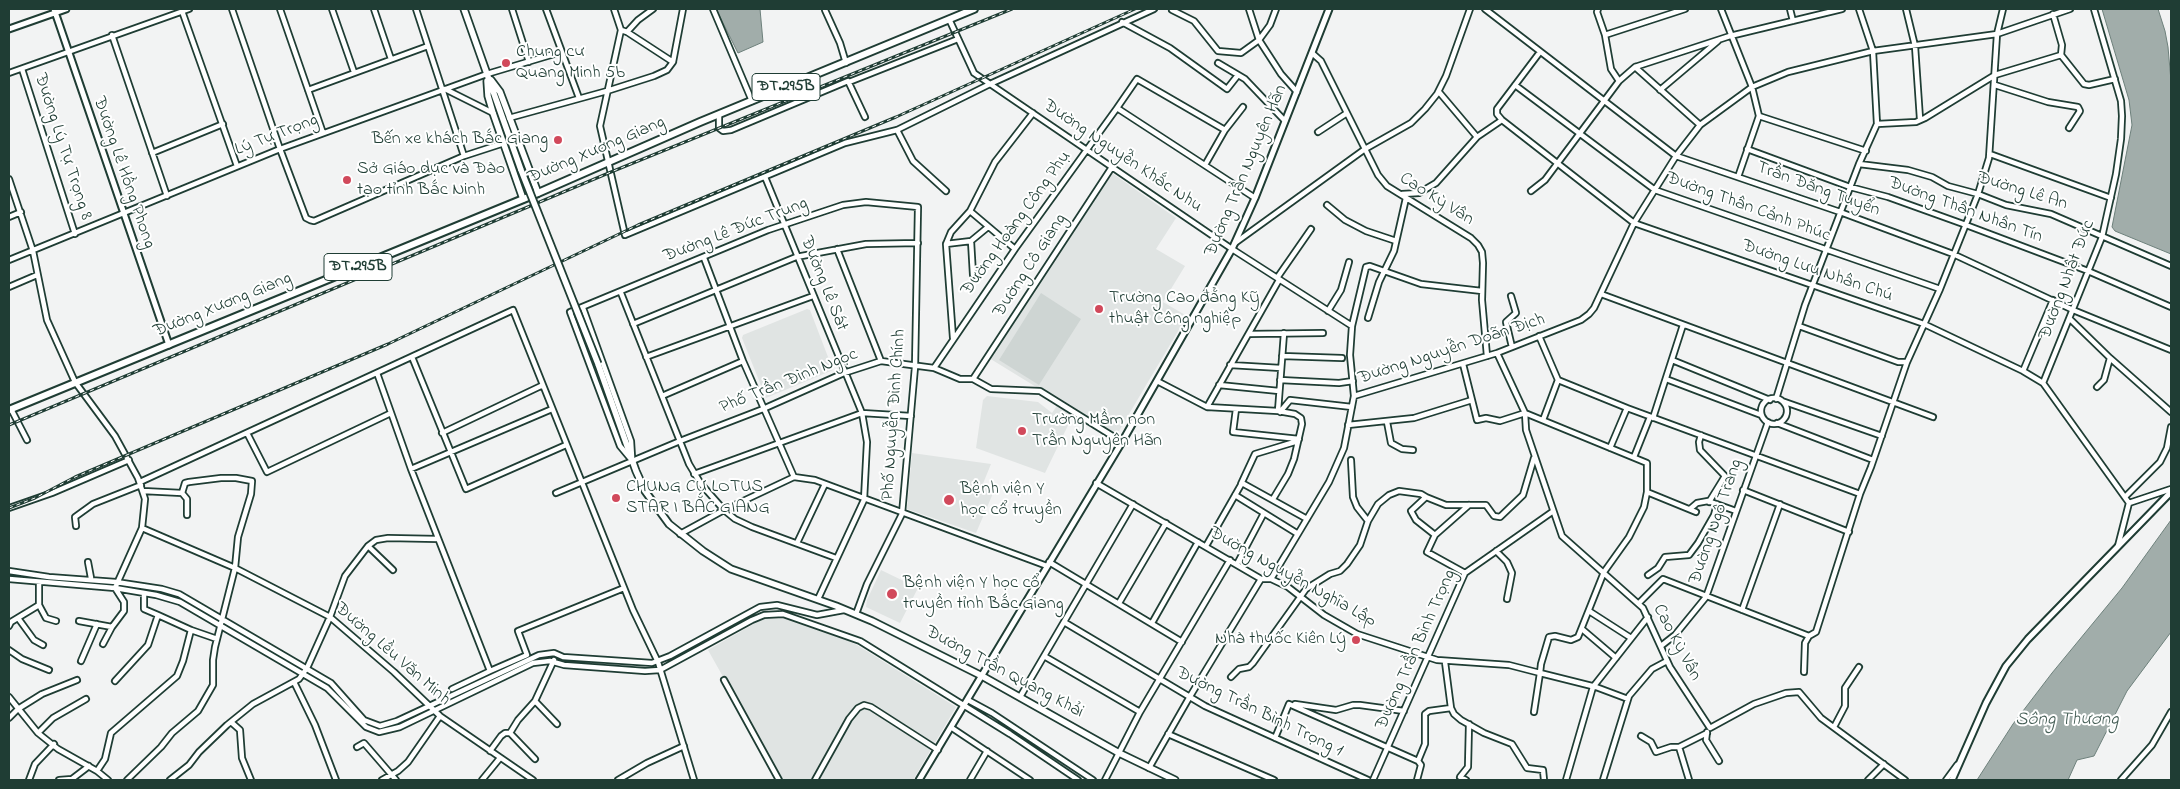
<!DOCTYPE html>
<meta charset="utf-8">
<style>
body{margin:0}
#map{position:relative;width:2180px;height:789px;overflow:hidden;background:#f2f3f3;font-family:"Indie Flower",sans-serif}
canvas{display:block}
.frame{position:absolute;inset:0;border:10px solid #1f3d34;pointer-events:none}
</style>
<div id="map">
<canvas width="2180" height="789"></canvas>
<div class="frame"></div>
</div>
<script>
const ctx = document.querySelector('canvas').getContext('2d');
ctx.lineJoin = 'round';
function fill(path, color) {
  ctx.fillStyle = color;
  ctx.fill(path, 'evenodd');
}
function poly(rows) {
  const path = new Path2D();
  for (const r of rows) {
    if (r.length === 3) {
      path.moveTo(r[0] + r[2], r[1]);
      path.arc(r[0], r[1], r[2], 0, 2 * Math.PI);
      continue;
    }
    path.moveTo(r[0], r[1]);
    for (let i = 2; i < r.length; i += 2) path.lineTo(r[i], r[i + 1]);
  }
  return path;
}
function trace(path, color, width, dash) {
  ctx.strokeStyle = color;
  ctx.lineWidth = width;
  ctx.lineCap = dash ? 'butt' : 'round';
  ctx.setLineDash(dash || []);
  ctx.stroke(path);
}
function write(font, color, halo, rows, align = 'center') {
  ctx.font = font + ' "Indie Flower",sans-serif';
  ctx.lineWidth = 4;
  ctx.setLineDash([]);
  ctx.textBaseline = 'middle';
  ctx.strokeStyle = halo;
  ctx.fillStyle = color;
  for (const [text, x, y, turn = 0] of rows) {
    ctx.save();
    ctx.translate(x, y);
    ctx.rotate((+turn || 0) * Math.PI / 180);
    ctx.textAlign = isNaN(turn) ? turn : align;
    if (halo) ctx.strokeText(text, 0, 0);
    ctx.fillText(text, 0, 0);
    ctx.restore();
  }
}
fill(poly([
 [1112,173,1176,218,1156,249,1185,266,1163,302,1187,316,1116,436,989,358],
 [807,309,810,310,833,370,766,398,742,338,743,335],
 [987,396,1038,402,1052,413,1058,404,1073,415,1045,473,976,448,983,400],
 [912,453,991,464,982,486,994,491,976,533,907,509],
 [881,570,918,588,900,623,866,607,867,600],
 [771,616,783,618,830,632,857,645,956,707,913,780,781,780,708,650,759,621]
]), '#e0e4e3');
fill(poly([
 [1041,293,1081,319,1039,385,999,360]
]), '#ced5d3');
const water = poly([
 [716,9,760,9,763,42,738,53,716,9],
 [2102,9,2158,9,2165,31,2168,47,2171,81,2171,254,2115,231,2112,227,2132,125,2129,100,2102,9],
 [2171,520,2171,632,2127,691,2094,756,2077,760,2068,780,1977,780,2013,724,2052,673,2122,588,2171,520]
]);
fill(water, '#a1adaa');
trace(water, '#6d807b', 1);
const minor = poly([
 [232,9,280,149,306,218,310,220,314,221,464,156,504,143],
 [280,9,323,133],
 [332,9,354,72],
 [374,9,391,59],
 [416,9,464,156],
 [512,9,529,62],
 [546,9,579,98],
 [614,9,621,30,600,126,625,235,845,143,897,130,990,84,1154,9],
 [713,9,752,101],
 [1249,9,1259,40,1270,25,1276,9],
 [1485,9,1676,156,1840,212,1953,254,2073,310,2171,350],
 [1598,9,1597,12,1605,35,1611,69,1619,81],
 [1721,9,1752,87,1759,116,1866,151],
 [1790,9,1793,21],
 [1906,9,1915,46,1920,119],
 [825,10,840,43,846,63],
 [1172,10,1194,21,1218,51,1241,53,1259,40,1281,74,1297,92],
 [182,11,237,166],
 [949,19,974,73,1232,249,1352,326,1350,355,1354,396,1344,448,1329,482,1271,579],
 [1122,22,1170,48,1227,89,1238,75],
 [621,30,627,32,673,62],
 [627,32,638,20,653,9],
 [112,35,167,196],
 [1605,35,1685,9],
 [1540,52,1497,109,1497,114,1502,120,1634,223,1924,324,2023,371,2043,383,2129,503],
 [1312,53,1321,61,1378,175,1387,186,1471,238,1478,245,1482,252,1483,263,1482,300,1487,356],
 [2061,55,2084,84,2089,85,2115,79],
 [1218,63,1245,79,1285,121],
 [1635,67,1700,125],
 [22,69,75,234],
 [9,73,189,9],
 [849,82,958,39],
 [1515,85,1655,190,1940,289],
 [1995,85,2048,102,2078,107,2080,111,2069,128],
 [445,89,493,113],
 [308,90,428,46],
 [1660,90,1718,41],
 [1439,92,1477,137],
 [1117,108,1137,79,1225,130],
 [719,114,719,128,723,131,731,130,848,81,865,117],
 [509,118,607,91,654,76,667,70,673,62,683,9],
 [1877,124,1916,122,1925,118,1995,75,2061,55,2062,45,2053,14],
 [897,130,913,161,946,191],
 [1318,132,1347,113],
 [1747,149,1850,187,1888,197,1966,225,2088,271,2171,307],
 [152,153,223,124],
 [1990,154,2111,198],
 [1859,164,1908,170,1932,177,1948,186,1978,194,2006,205,2051,214,2171,266],
 [1205,165,1225,130,1243,107],
 [765,177,862,413,867,442,864,500,818,599],
 [1738,177,1759,116],
 [9,179,33,251,47,320,75,382,115,436,138,478,145,499,142,528,115,588,124,602,124,611,112,627,79,621],
 [1531,191,1545,180,1619,81,1635,67,1730,36,1842,9],
 [1402,194,1419,193,1436,183,1477,137,1502,120],
 [1327,205,1345,220,1366,231,1396,241],
 [970,211,1015,249],
 [9,217,21,212],
 [971,241,973,275],
 [1235,243,1365,149,1411,123,1425,109,1437,94,1446,76,1470,9],
 [946,244,971,241,988,227],
 [837,249,881,361],
 [704,258,743,361,794,477,815,480,1047,566],
 [9,260,280,149,487,74,561,52],
 [1277,278,1311,229],
 [9,287,37,275],
 [621,293,689,464,701,484,724,510,735,519,752,527,836,558],
 [1601,294,1933,417],
 [1511,296,1516,313,1506,322,1512,347],
 [583,308,631,441,632,457],
 [1328,311,1341,290,1349,262],
 [1368,318,1379,282,1394,251,1406,198],
 [2070,319,2110,358,2171,412],
 [633,324,796,257,866,244,918,243],
 [1352,326,1366,267,1370,266,1421,284,1482,291],
 [1799,326,1898,362,1907,362],
 [1249,334,1323,333],
 [1539,336,1558,380,1627,408,1860,494],
 [953,338,946,244,951,232,970,211,995,162,1033,113],
 [1282,356,1342,358],
 [412,357,466,489,566,445],
 [646,357,813,296],
 [1672,360,1770,400],
 [1463,364,1477,420,1486,418,1500,421,1525,413,1526,430,1562,536,1643,608,1670,667,1710,728,1754,704,1786,693,1799,692,1821,718,1905,780],
 [1230,365,1281,368],
 [934,368,1015,249,1117,108,1255,198],
 [2023,371,2053,300],
 [377,373,411,469,552,409],
 [973,379,1112,167],
 [1666,379,1761,415],
 [1280,380,1339,383,1353,381],
 [1157,381,1207,407,1278,411,1295,414,1301,418,1302,424,1294,459,1288,474,1273,499],
 [2043,383,2102,237,2116,174,2121,139,2122,116,2121,101,2094,9],
 [1219,385,1279,391],
 [2097,387,2104,380,2110,358],
 [662,396,743,361],
 [1354,396,1497,353,1581,320,1589,314,1594,308,1634,223,1676,156,1700,125,1752,87,1788,72,1873,51,1997,34,2070,9],
 [1774,411,13],
 [1776,399,1805,305,1859,164,1877,124,1873,51,1859,9],
 [1782,401,1882,436],
 [1207,407,1279,280],
 [11,409,27,440],
 [1236,409,1233,432,1299,439],
 [1278,411,1284,333],
 [1280,412,1290,400,1352,407],
 [1653,418,1683,325],
 [1543,420,1558,380],
 [1387,422,1391,443,1402,449,1413,450],
 [1777,423,1873,460],
 [1348,425,1414,418,1472,400],
 [247,433,267,472,391,413],
 [442,433,543,385],
 [1701,435,1699,442,1700,450,1725,476,1709,502],
 [1610,448,1627,408],
 [1634,457,1650,417],
 [630,458,620,446,570,312,768,230,843,205,866,202,918,207,915,367,902,514,867,584,856,614],
 [1351,460,1353,497,1357,507,1368,521],
 [411,469,490,671,452,689],
 [694,474,862,413,911,416],
 [140,482,513,310,633,610,658,662,694,780],
 [1096,483,1261,579,1271,579,1288,587,1324,615,1357,634,1437,660,1509,665,1540,673,1541,664,1549,637,1555,636,1571,640,1578,637,1604,572,1629,537,1644,507,1647,492,1647,463,1525,413,1497,353],
 [1241,484,1255,454,1298,441],
 [1743,490,1849,532],
 [1647,492,1696,512],
 [182,493,187,499,187,515],
 [556,493,680,441,763,409,844,373,881,361,934,368,960,379,973,379,991,389,1040,391,1122,442],
 [1235,495,1298,534],
 [2125,497,2160,462,2167,448,2171,427],
 [9,508,52,493,129,460],
 [1690,509,1697,503,1708,501,1736,511],
 [76,526,75,517,93,504,141,485],
 [142,528,235,568,330,617,394,672,440,716,533,780],
 [680,534,724,510,794,477],
 [1435,535,1416,520,1411,511,1426,497,1446,505,1486,505,1494,516,1500,517,1523,495,1534,458],
 [797,543,825,484],
 [368,546,393,570],
 [1206,546,1242,483,1307,519],
 [2118,546,2129,503,2171,489],
 [1496,551,1507,562,1512,573,1507,599],
 [88,562,91,578],
 [1049,562,1182,642],
 [1237,564,1264,513],
 [9,571,49,577,116,582,162,589,179,594,331,683,364,720,380,726,397,721,539,655,554,653,563,657,652,663,670,656,760,607,777,605,817,615,844,610],
 [1465,573,1427,552,1435,535,1469,505],
 [1648,575,1658,568,1665,557,1689,555,1698,543,1714,515,1717,504],
 [9,579,115,588,156,595,180,602,327,688,366,727,379,732,400,727,533,663,550,661,564,665,645,671,660,670,752,620,764,615,783,614,860,641,1010,734,1078,780],
 [39,582,39,605,46,618,56,621],
 [144,593,144,609,158,615],
 [1119,603,1166,523],
 [1639,603,1663,579,1809,636],
 [1742,610,1780,504],
 [1589,611,1631,638],
 [18,618,34,640,43,645],
 [1064,622,1205,706,1368,780],
 [1152,623,1198,542],
 [9,626,11,622,39,605],
 [1582,629,1616,658],
 [191,630,217,639],
 [103,644,112,627],
 [1661,646,1675,635,1706,597,1768,422],
 [9,650,22,659,49,670],
 [1044,656,1140,712],
 [81,661,97,624],
 [1445,662,1451,708,1454,714,1461,720,1484,733,1512,744,1527,768,1543,770,1544,780],
 [490,671,527,655,518,631,624,588],
 [1804,672,1805,643,1809,636,1816,632,1860,494,1871,467,1907,362,1940,289,1978,194,1989,158,1997,34,2003,9],
 [1231,677,1239,669,1249,667,1253,663,1306,589,1330,574,1340,571,1347,564,1360,545,1368,521,1378,504,1389,495,1399,491,1421,494,1426,497],
 [724,680,779,780],
 [294,682,315,725,336,780],
 [9,697,38,733,58,749,97,771,108,780],
 [1020,697,1133,504],
 [968,700,992,713,1093,780],
 [535,701,557,724],
 [1295,704,1336,710,1353,705,1360,705,1404,711],
 [1534,712,1540,673,1596,687,1628,699],
 [9,718,18,709,42,694,77,680],
 [231,722,240,730,242,758,251,780],
 [1834,727,1845,706,1845,688,1859,667],
 [952,728,1030,780],
 [1707,732,1706,740,1719,761],
 [38,733,53,718,86,699],
 [510,733,535,759],
 [1168,734,1274,780],
 [1641,736,1651,742,1656,752,1671,747,1679,747,1707,733],
 [1275,738,1289,704,1418,761,1421,765,1417,780],
 [357,747,364,743,396,780],
 [1679,747,1689,780],
 [490,751,501,736,505,733,510,733,518,720,535,701,554,660],
 [1418,761,1425,744,1425,714,1429,711,1451,708],
 [1149,768,1189,698,1261,579],
 [97,771,105,759,111,733,177,676,183,661,191,630,158,615,148,645,115,681],
 [29,780,35,764,54,744],
 [59,780,72,779,89,766],
 [127,780,161,747,172,733,198,711,213,685,213,660,215,647,235,568,238,537,251,494,252,481,236,478,221,478,189,482,185,483,182,493,143,491],
 [170,780,189,765,199,752,227,725,253,704,299,679,307,668,330,617,345,576,368,546,376,540,388,538,438,539],
 [382,780,398,771,408,762,440,716],
 [482,780,500,758],
 [618,780,647,763,684,746],
 [815,780,849,719,858,708,864,705,871,707,938,750],
 [970,780,987,751],
 [1105,780,1140,712,1230,560],
 [1373,780,1465,573,1552,512],
 [1466,780,1460,777,1468,767,1469,724],
 [1566,780,1593,687,1648,617],
 [1603,780,1629,696,1652,669,1667,661],
 [1868,780,1884,764],
 [1946,780,1957,765],
 [2121,780,2152,745,2171,712]
]);
const tertiary = poly([
 [54,9,169,345],
 [9,29,66,9],
 [919,780,1122,442,1232,249,1255,198,1329,9],
 [1952,780,1986,703,2006,666,2028,639,2171,492]
]);
const secondary = poly([
 [464,9,521,170],
 [491,80,500,92,538,193],
 [487,81,488,96,493,113,523,199],
 [598,364,636,471,645,491,669,524,703,551,731,569,836,606,872,621,982,676,1119,753,1175,780]
]);
const primary = poly([
 [9,410,538,193,700,122,974,9]
]);
trace(minor, '#1f3d34', 8);
trace(tertiary, '#1f3d34', 9);
trace(secondary, '#1f3d34', 9);
trace(primary, '#1f3d34', 10);
trace(minor, '#fff', 4.5);
trace(tertiary, '#fff', 5);
trace(secondary, '#fff', 5.5);
trace(primary, '#fff', 6);
const rail = poly([
 [9,425,611,172,1012,9],
 [9,508,35,498,75,477,388,344,638,225,896,117,1135,9]
]);
trace(rail, '#1f3d34', 3);
trace(rail, '#fff', 1, [4]);
const secondaryBridge = poly([
 [521,170,598,364]
]);
trace(secondaryBridge, '#1f3d34', 9, []);
trace(secondaryBridge, '#fff', 5.5);
for (const [x, y, r, color] of [
 [506,63,5,"#d1495b"],
 [558,140,5,"#d1495b"],
 [347,180,5,"#d1495b"],
 [1099,309,5,"#d1495b"],
 [1022,431,5,"#d1495b"],
 [616,498,5,"#d1495b"],
 [949,500,6,"#d1495b"],
 [892,594,6,"#d1495b"],
 [1356,640,5,"#d1495b"]
]) {
  const dot = new Path2D();
  dot.arc(x, y, r, 0, 2 * Math.PI);
  ctx.fillStyle = color;
  ctx.fill(dot);
  trace(dot, '#fff', 2);
}
for (const [x, y, w] of [
 [786,87,68],
 [358,267,68]
]) {
  const box = new Path2D();
  box.roundRect(x - w / 2, y - 13.5, w, 27, 4);
  ctx.fillStyle = '#fff';
  ctx.fill(box);
  trace(box, '#1f3d34', 1);
}
write('bold 16px', '#1f3d34', null, [
 ["ĐT.295B",786,87],
 ["ĐT.295B",358,267]
]);
write('18px', '#1f3d34', '#fff', [
 ["Chung cư",516,53],
 ["Quang Minh 5b",516,74],
 ["Bến xe khách Bắc Giang",548,140,"right"],
 ["Sở Giáo dục và Đào",357,170],
 ["tạo tỉnh Bắc Ninh",357,191],
 ["Trường Cao đẳng Kỹ",1109,299],
 ["thuật Công nghiệp",1109,320],
 ["Trường Mầm non",1032,421],
 ["Trần Nguyên Hãn",1032,442],
 ["CHUNG CƯ LOTUS",626,488],
 ["STAR I BẮC GIANG",626,509],
 ["Bệnh viện Y",960,490],
 ["học cổ truyền",960,511],
 ["Bệnh viện Y học cổ",903,584],
 ["truyền tỉnh Bắc Giang",903,605],
 ["Nhà thuốc Kiên Lý",1346,640,"right"]
], 'left');
write('18px', '#1f3d34', '#fff', [
 ["Lý Tự Trọng",277,136,-21],
 ["Đường Lý Tự Trọng 8",62,147,72],
 ["Đường Xương Giang",597,151,-23],
 ["Đường Nguyễn Khắc Nhu",1122,157,34],
 ["Đường Trần Nguyên Hãn",1247,171,-67],
 ["Đường Lê Hồng Phong",123,173,71],
 ["Trần Đăng Tuyển",1818,190,20],
 ["Đường Lê An",2022,192,17],
 ["Cao Kỳ Vân",1436,200,32],
 ["Đường Thân Cảnh Phúc",1748,208,20],
 ["Đường Thân Nhân Tín",1965,211,20],
 ["Đường Hoàng Công Phụ",1017,224,-54],
 ["Đường Lê Đức Trung",736,231,-21],
 ["Đường Cô Giang",1031,266,-57],
 ["Đường Lưu Nhân Chú",1817,272,19],
 ["Đường Nhật Đức",2068,280,-69],
 ["Đường Lê Sát",823,284,68],
 ["Đường Xương Giang",223,306,-22],
 ["Đường Nguyễn Doãn Địch",1452,350,-18],
 ["Phố Trần Đình Ngọc",789,382,-22],
 ["Phố Nguyễn Đình Chính",895,415,-86],
 ["Đường Ngô Trang",1717,522,-71],
 ["Đường Nguyễn Nghĩa Lập",1292,578,29],
 ["Cao Kỳ Vân",1676,643,62],
 ["Đường Trần Bình Trọng",1417,650,-66],
 ["Đường Lều Văn Minh",392,655,41],
 ["Đường Trần Quang Khải",1004,673,28],
 ["Đường Trần Bình Trọng 1",1259,713,26]
]);
write('italic 19px', '#465f57', '#fff', [
 ["Sông Thương",2067,721]
]);
</script>
